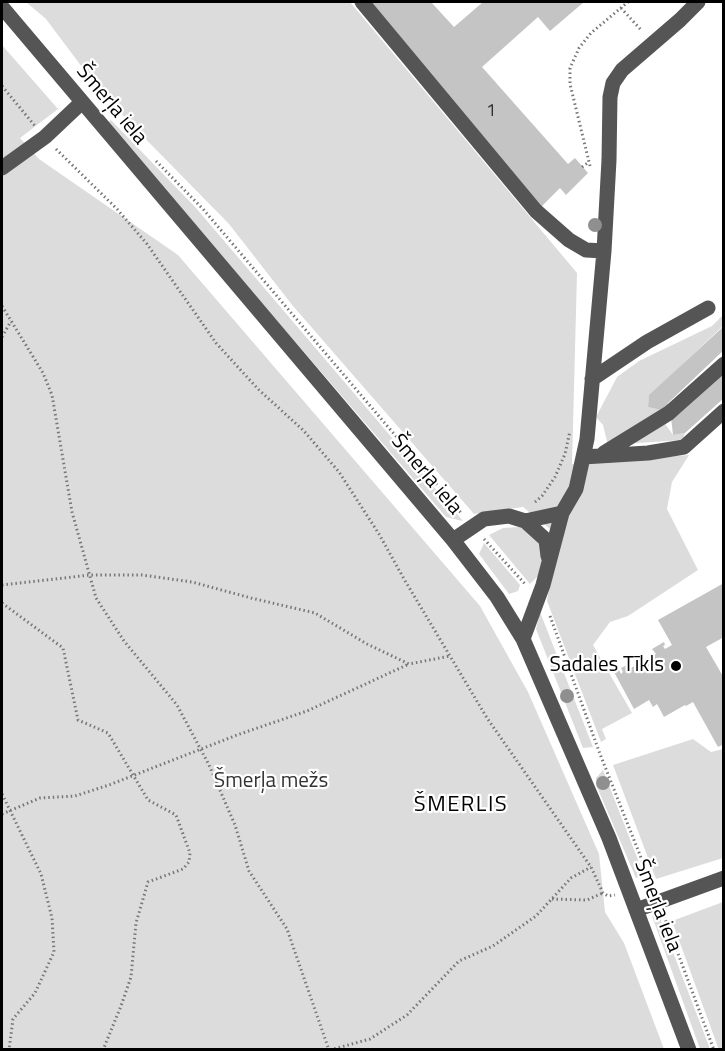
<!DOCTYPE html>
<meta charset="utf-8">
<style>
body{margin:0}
#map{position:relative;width:725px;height:1051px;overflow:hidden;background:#fff;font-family:"Titillium Web",sans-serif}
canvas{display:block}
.frame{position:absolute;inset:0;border:3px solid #000;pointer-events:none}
</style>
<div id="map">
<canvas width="725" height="1051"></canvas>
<div class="frame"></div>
</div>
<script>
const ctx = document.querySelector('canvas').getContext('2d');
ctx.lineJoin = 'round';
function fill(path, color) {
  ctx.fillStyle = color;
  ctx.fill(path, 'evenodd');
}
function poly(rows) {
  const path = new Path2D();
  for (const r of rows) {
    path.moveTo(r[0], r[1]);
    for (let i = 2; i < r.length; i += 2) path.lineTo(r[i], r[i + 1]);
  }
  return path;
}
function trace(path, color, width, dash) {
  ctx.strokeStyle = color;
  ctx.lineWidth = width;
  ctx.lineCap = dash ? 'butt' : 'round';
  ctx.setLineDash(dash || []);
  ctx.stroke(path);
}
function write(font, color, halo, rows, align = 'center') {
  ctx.font = font + ' "Titillium Web",sans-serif';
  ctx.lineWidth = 4.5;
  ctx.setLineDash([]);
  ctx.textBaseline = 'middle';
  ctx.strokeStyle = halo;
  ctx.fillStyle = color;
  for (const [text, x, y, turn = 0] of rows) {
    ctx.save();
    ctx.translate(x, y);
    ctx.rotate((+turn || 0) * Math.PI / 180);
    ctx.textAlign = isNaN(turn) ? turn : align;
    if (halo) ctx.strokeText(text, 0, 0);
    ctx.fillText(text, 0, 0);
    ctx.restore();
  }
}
fill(poly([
 [26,2,350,2,577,273,572,464,689,455,672,482,667,509,698,570,628,616,610,622,593,645,632,713,602,729,606,739,601,742,547,601,553,563,550,529,523,507,474,514,293,306,229,224,128,121,91,79,46,19],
 [2,45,58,109,20,138,39,159,178,255,480,606,528,692,599,854,605,912,624,943,664,1049,2,1049],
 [111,120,196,208,463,521,446,517,107,123],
 [723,315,723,326,649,396,648,407,665,411,661,418,673,435,685,433,682,440,608,445,603,425,596,417,617,377,639,361,712,326],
 [519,527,531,533,540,542,542,561,538,576,530,584,489,535,503,528],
 [484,543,520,585,518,591,509,594,479,554],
 [540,612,593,747,583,748,536,629],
 [693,739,711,752,723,749,723,858,656,879,613,765],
 [603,770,644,875,636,878,597,787,596,778],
 [723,902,724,1049,719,1050,672,921],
 [658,913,710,1049,700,1049,652,916]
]), '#dcdcdc');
fill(poly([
 [370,2,431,2,454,27,483,2,584,2,550,31,538,17,482,67,568,164,575,158,588,173,566,195,560,188,539,209],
 [724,326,724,350,668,403,665,411,648,407,649,395],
 [724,374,724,398,685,433,673,435,671,417,679,414],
 [724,583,724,637,706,647,724,678,724,744,718,747,693,702,686,706,685,705,664,717,657,704,653,707,649,700,634,709,614,672,619,670,621,674,623,672,621,668,629,664,631,668,656,654,652,649,664,642,665,645,663,646,665,649,672,645,658,620]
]), '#c4c4c4');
trace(poly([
 [621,8,642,31],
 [2,86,35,126],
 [56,149,117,209,147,244,216,343,258,389,304,431,339,472,379,534,404,579,487,718,591,867,603,893,608,896,615,895],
 [156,161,203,209,462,514],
 [590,166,570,84,570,68,579,48,591,33,628,2],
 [582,167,589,162],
 [2,306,43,373,52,395,72,512,96,598,124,641,177,705,209,765,235,825,249,871,287,929,329,1050],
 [2,337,11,321],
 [535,502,542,496,555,477,565,454,570,431],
 [484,539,526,585],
 [2,585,90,575,142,575,192,582,251,598,315,613,367,644,409,664,450,656],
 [2,603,63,648,78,720,108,733,148,800,176,815,190,853,189,862,183,869,148,882,136,923,131,977,121,1006,103,1050],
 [550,616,600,754,653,888],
 [2,794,41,874,52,918,54,952,35,993,13,1019,9,1050],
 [2,814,40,798,75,796,109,785,237,735,307,711,409,664],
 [552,899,587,900,603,893],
 [664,916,714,1050],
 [330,1050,370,1039,407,1015,459,961,493,946,536,916,571,878,591,867]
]), '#777', 3, [1.5, 3]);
trace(poly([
 [362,2,536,211,569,240,586,250,604,251],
 [2,7,453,540,497,597,523,639,609,838,689,1050],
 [2,168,45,137,81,103],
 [592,379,647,342,708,308],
 [604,453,669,413,724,364],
 [583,457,648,453,684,447,724,411],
 [525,521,562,513],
 [453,540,484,519,509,516,525,521,546,540,548,556],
 [523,639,543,585,562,513,576,489,587,439,604,251,609,160,610,97,613,83,622,70,680,20,698,2],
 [636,910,724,878]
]), '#555', 15);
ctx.fillStyle = '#8f8f8f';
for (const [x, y] of [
 [595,225],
 [567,696],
 [603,783]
]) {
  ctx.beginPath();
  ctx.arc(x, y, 7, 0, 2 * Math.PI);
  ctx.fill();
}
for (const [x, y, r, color] of [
 [676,666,6,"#000"]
]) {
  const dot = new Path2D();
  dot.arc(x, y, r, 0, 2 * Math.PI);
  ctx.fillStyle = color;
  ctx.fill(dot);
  trace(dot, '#fff', 2);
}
write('18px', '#313131', null, [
 ["1",491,112]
]);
write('21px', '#000', '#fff', [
 ["Šmerļa iela",111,105,50],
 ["Šmerļa iela",426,475,50],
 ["Šmerļa iela",657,906,69]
]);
write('21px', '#000', '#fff', [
 ["Sadales Tīkls",664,666]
], 'right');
write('21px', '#333', '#fff', [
 ["Šmerļa mežs",271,782]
]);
ctx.letterSpacing = '1.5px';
write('22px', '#000', '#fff', [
 ["ŠMERLIS",461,806]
]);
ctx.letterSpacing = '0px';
</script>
